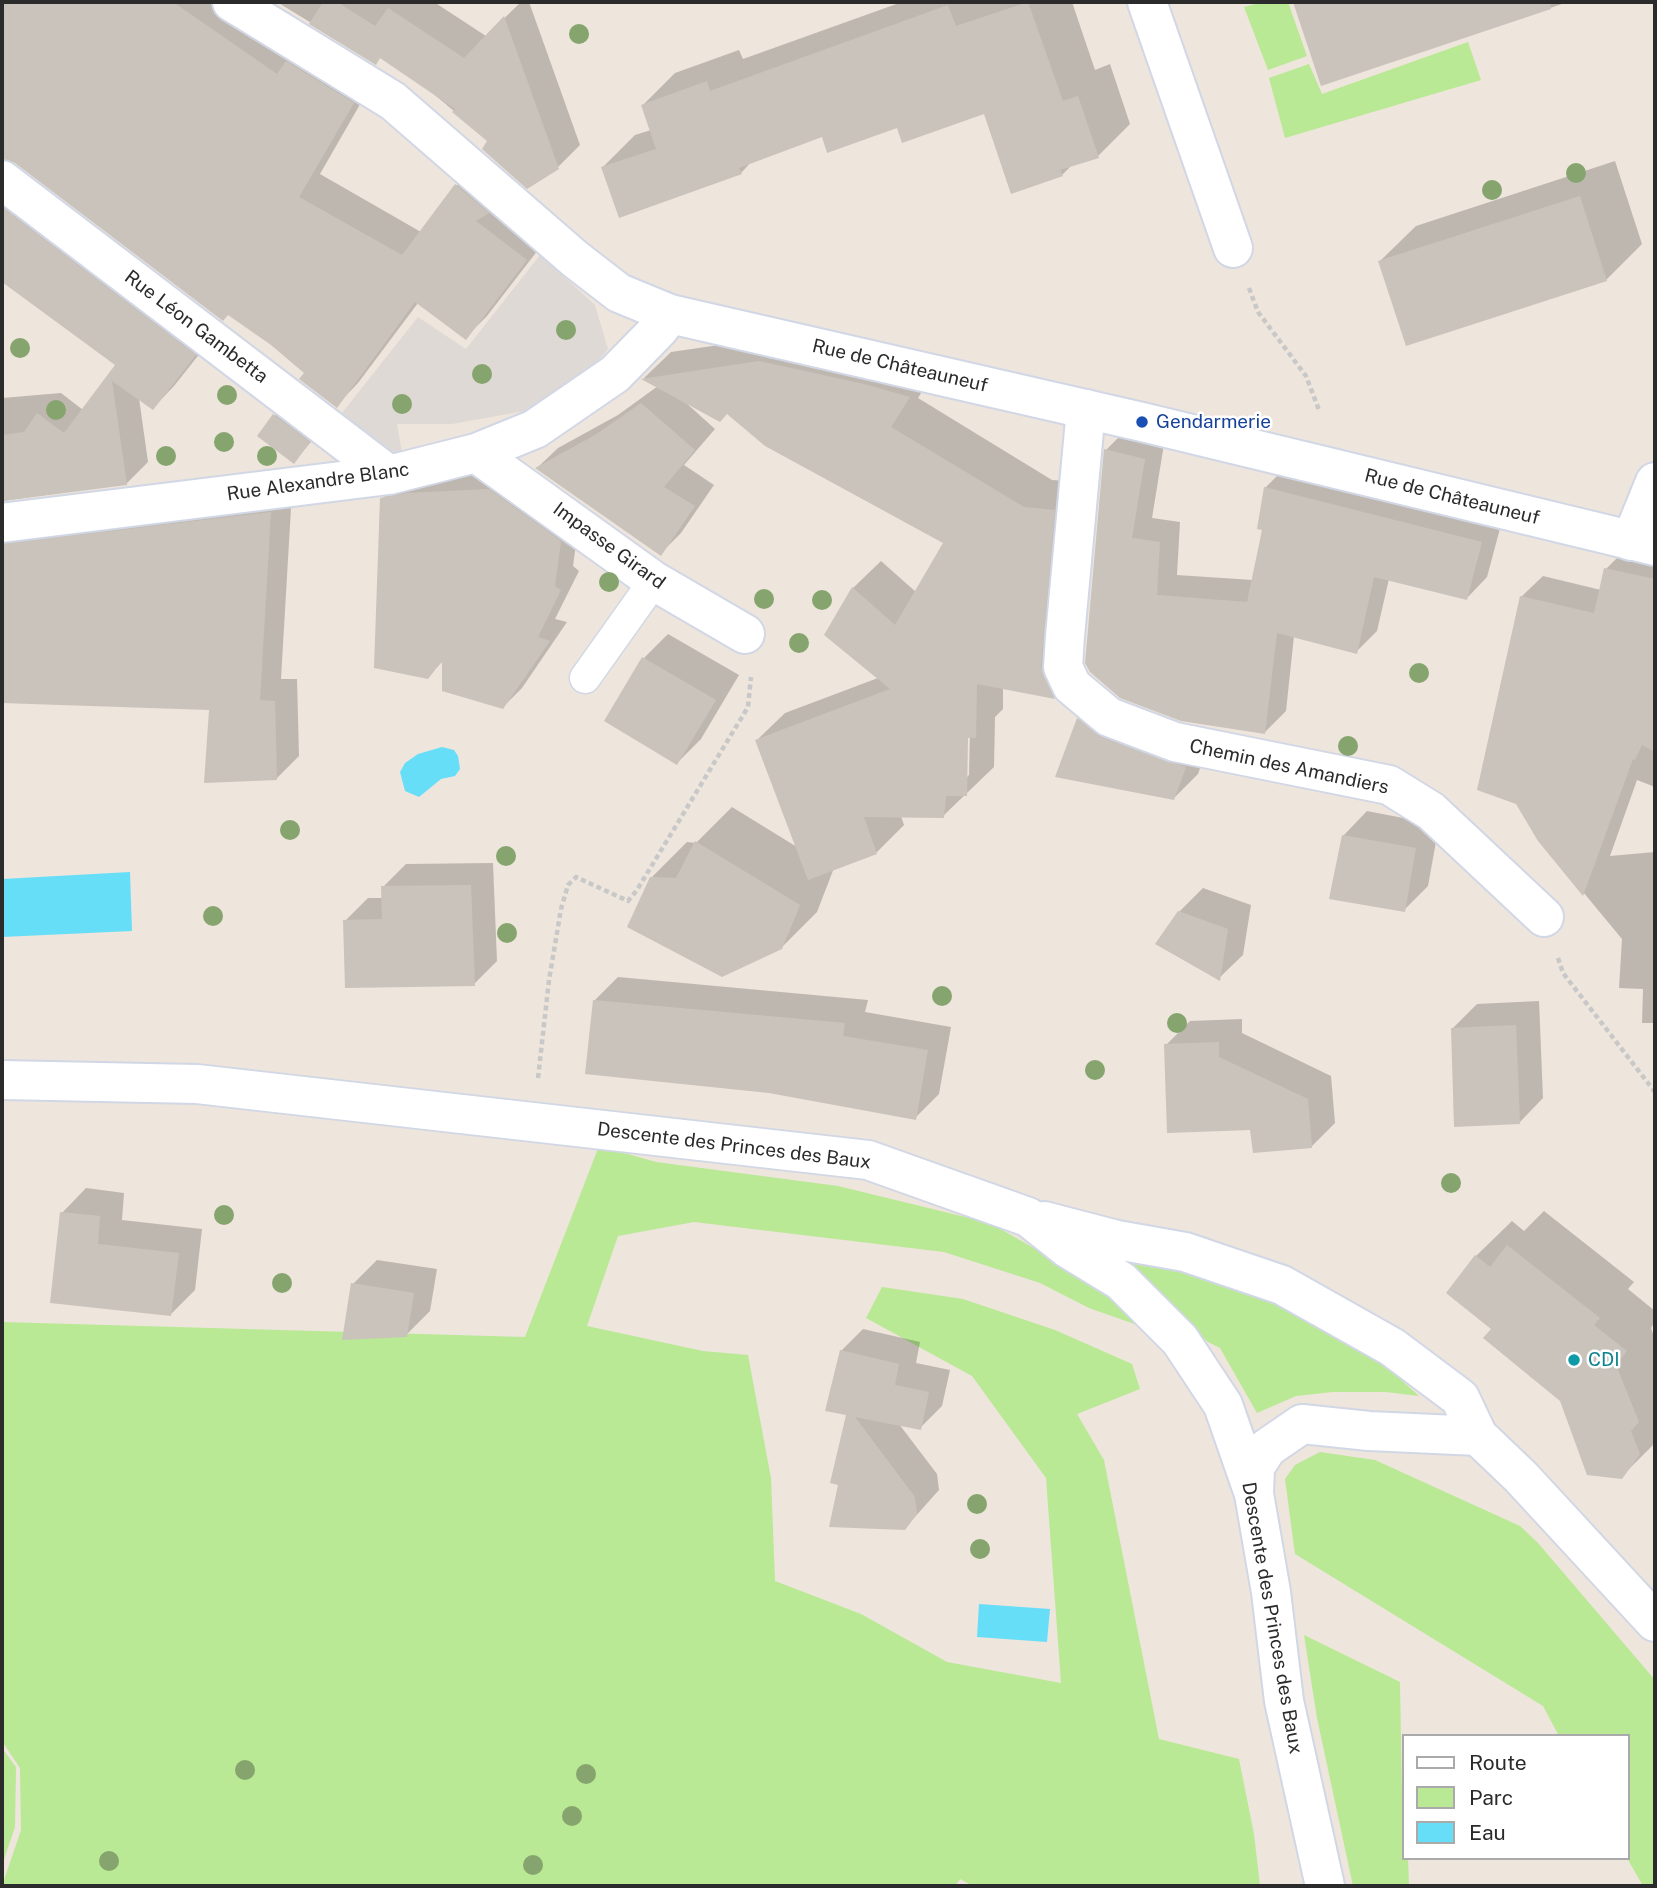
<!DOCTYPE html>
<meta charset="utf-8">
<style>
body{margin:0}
#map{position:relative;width:1657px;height:1888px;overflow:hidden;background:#eee5dc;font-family:"Public Sans",sans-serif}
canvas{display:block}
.frame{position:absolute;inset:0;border:4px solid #2b2b2b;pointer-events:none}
.legend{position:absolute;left:1402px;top:1734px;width:228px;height:126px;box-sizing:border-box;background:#fff;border:2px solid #aaa;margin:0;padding:9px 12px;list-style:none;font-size:21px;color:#2b2b2b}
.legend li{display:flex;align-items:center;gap:14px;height:35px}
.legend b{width:35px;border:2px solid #aaa}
</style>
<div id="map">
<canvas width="1657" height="1888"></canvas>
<div class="frame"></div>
<ul class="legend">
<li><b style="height:9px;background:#fff"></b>Route</li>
<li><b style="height:19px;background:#b9e994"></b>Parc</li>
<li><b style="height:19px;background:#67def8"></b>Eau</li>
</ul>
</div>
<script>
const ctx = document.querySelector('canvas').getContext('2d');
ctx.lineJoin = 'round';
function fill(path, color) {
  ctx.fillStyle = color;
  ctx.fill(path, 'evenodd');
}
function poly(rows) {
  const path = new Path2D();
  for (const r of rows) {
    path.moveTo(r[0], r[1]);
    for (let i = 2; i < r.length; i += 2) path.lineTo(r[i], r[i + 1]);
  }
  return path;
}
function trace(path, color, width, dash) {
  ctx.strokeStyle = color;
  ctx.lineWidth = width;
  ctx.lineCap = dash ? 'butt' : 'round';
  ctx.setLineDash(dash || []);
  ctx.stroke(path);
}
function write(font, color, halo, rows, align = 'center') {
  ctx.font = font + ' "Public Sans",sans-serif';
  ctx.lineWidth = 5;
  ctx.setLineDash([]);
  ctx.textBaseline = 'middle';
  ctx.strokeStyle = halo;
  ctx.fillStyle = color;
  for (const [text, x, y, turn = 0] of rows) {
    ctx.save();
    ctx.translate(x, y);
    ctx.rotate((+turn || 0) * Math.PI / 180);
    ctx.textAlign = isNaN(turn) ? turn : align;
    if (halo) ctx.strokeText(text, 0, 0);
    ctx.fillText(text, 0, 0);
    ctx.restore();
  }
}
fill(poly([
 [1263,2,1288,2,1307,56,1268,70,1244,7],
 [1468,42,1481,80,1285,138,1269,78,1309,64,1322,94],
 [599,1146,656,1162,838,1186,990,1223,1095,1283,1121,1305,1140,1326,1089,1308,1040,1283,944,1252,694,1222,618,1236,587,1326,703,1351,748,1355,771,1478,775,1581,861,1614,947,1662,1061,1683,1046,1478,972,1376,866,1318,882,1287,963,1299,1055,1330,1132,1364,1140,1389,1077,1414,1104,1460,1159,1739,1239,1759,1254,1834,1260,1886,973,1886,960,1879,955,1886,2,1886,21,1830,20,1768,2,1741,2,1322,525,1337],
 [1131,1252,1225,1275,1367,1349,1419,1396,1386,1392,1333,1392,1296,1396,1257,1413,1220,1348,1208,1342,1123,1267],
 [1320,1452,1375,1460,1520,1526,1538,1543,1655,1680,1655,1886,1643,1886,1627,1858,1627,1736,1559,1736,1543,1706,1295,1554,1285,1479,1295,1465],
 [1304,1635,1400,1682,1403,1858,1408,1858,1409,1886,1353,1886,1317,1718],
 [2,1748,16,1767,15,1827,2,1865]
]), '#b9e994');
fill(poly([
 [540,255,595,305,608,349,595,365,530,410,452,424,397,424,403,458,338,418,418,317,466,349]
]), '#ded9d4');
fill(poly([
 [442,747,454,750,458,756,460,769,455,776,441,779,419,797,405,791,400,772,405,763,418,754],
 [130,872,132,931,2,937,2,879],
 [979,1604,1050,1609,1047,1642,977,1637]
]), '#67def8');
fill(poly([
 [2,2,247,2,374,80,320,174,421,232,457,185,478,163,548,237,487,316,465,338,418,303,358,383,337,405,306,372,272,344,16,161,2,157,3,165,216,333,174,386,153,408,139,398,148,462,126,484,2,501,2,398,61,393,83,410,117,365,2,280],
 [277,2,434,2,486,36,521,2,529,2,580,145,558,167,490,141,424,86,381,57,375,62],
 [902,2,1072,2,1095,70,1110,64,1130,124,1098,156,1072,165,1062,175,985,111,823,135,752,161,741,173,603,167,635,135,651,130,643,105,675,73,739,50,743,59],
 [1295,2,1568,2,1322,84],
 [1615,161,1642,244,1606,280,1380,261,1416,226],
 [788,335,936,369,918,398,1052,480,1082,482,1081,669,1054,697,1003,687,1003,709,995,717,994,767,943,816,901,816,904,825,877,852,834,868,817,912,781,948,651,878,687,842,696,843,732,807,797,847,757,740,785,713,878,678,853,588,881,561,916,592,946,542,728,412,685,402,715,429,684,465,714,485,681,533,660,554,537,468,558,448,618,415,658,386,644,378,671,352],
 [967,729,970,729,969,775,965,779],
 [286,404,321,430,294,462,275,415],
 [1127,429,1165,438,1152,518,1180,522,1177,575,1253,580,1264,529,1265,488,1286,467,1502,521,1487,577,1467,598,1389,579,1377,631,1356,652,1294,636,1286,711,1265,732,1182,719,1106,450],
 [508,471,579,522,573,566,579,571,555,619,567,622,522,688,503,707,444,660,427,677,382,499,401,480,428,475],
 [292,491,281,679,297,679,299,756,277,778,211,709,108,703,2,701,2,503,6,514],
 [1627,548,1655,554,1655,787,1637,780,1610,856,1655,852,1655,1023,1642,1023,1643,989,1619,988,1622,939,1540,840,1521,597,1543,576,1601,590,1606,569],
 [668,634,739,675,701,739,677,763,606,721,644,658],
 [1102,696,1209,742,1198,774,1174,798,1078,719],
 [1367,811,1439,825,1428,886,1404,910,1343,836],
 [493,863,497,961,474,984,345,921,368,898,383,898,383,887,406,864],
 [1203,888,1251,905,1243,955,1219,978,1179,912],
 [618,977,868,1000,865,1012,951,1027,939,1094,915,1118,770,1091,594,1001],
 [1539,1001,1543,1098,1519,1123,1453,1028,1477,1004],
 [1242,1019,1242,1033,1331,1076,1335,1123,1311,1147,1251,1128,1166,1045,1190,1021],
 [86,1188,124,1193,122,1220,202,1229,195,1290,171,1314,62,1213],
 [1544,1211,1634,1282,1628,1289,1655,1311,1655,1322,1651,1328,1655,1339,1655,1443,1621,1477,1562,1400,1493,1328,1476,1256,1512,1221,1524,1231],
 [377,1260,437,1269,430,1311,406,1335,353,1284],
 [863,1329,920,1342,916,1363,950,1370,942,1406,920,1428,899,1424,937,1474,939,1490,905,1528,840,1484,848,1413,841,1351]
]), '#0003');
fill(poly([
 [2,2,173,2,277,74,286,61,354,103,299,197,402,255,455,184,489,213,476,221,527,260,466,340,415,302,337,408,299,379,304,373,271,345,228,315,223,321,15,163,2,159],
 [323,2,337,2,375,26,388,8,464,58,504,16,559,169,527,189,482,149,487,141,452,112,455,109,380,58,376,65,309,24],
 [1028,2,1063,101,1078,96,1099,158,1060,170,1063,176,1011,194,984,114,902,143,897,128,827,153,822,137,739,168,742,174,619,218,601,167,656,149,641,105,707,81,710,91,948,5,956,26],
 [1293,2,1550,2,1551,9,1321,86],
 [1580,196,1607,281,1406,346,1378,261],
 [2,207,196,355,153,410,112,381,127,485,2,501,2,435,24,432,37,413,64,433,115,365,2,282],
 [759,361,864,384,910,397,891,427,1024,507,1055,510,1041,666,1055,699,977,684,976,738,968,738,967,796,946,796,944,818,864,817,877,854,808,880,755,740,890,689,824,635,852,587,895,625,943,543,765,446,727,414,720,422,641,379],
 [641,403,695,450,664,487,695,506,661,556,535,468,595,435],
 [273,414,310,442,294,464,257,436],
 [1104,449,1145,459,1132,538,1160,542,1157,595,1247,602,1262,530,1257,529,1264,487,1482,542,1467,600,1374,577,1357,654,1277,633,1265,734,1181,721,1120,698,1090,672,1085,663],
 [489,489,561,541,555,586,561,590,538,637,550,641,503,709,442,691,442,661,428,679,374,668,380,498,408,493],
 [271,512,260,700,275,701,277,780,204,783,209,710,2,703,2,544],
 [1604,568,1655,579,1655,752,1642,745,1635,760,1633,759,1583,896,1538,841,1516,804,1477,790,1520,596,1594,613],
 [642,657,716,700,677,765,604,721],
 [1077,718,1101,737,1186,767,1174,800,1055,777],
 [1342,835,1416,848,1405,912,1329,899],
 [695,841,800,905,782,949,722,977,627,927,650,877,676,878],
 [471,885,475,986,345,988,343,920,382,919,381,886],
 [1178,911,1228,929,1220,981,1155,944],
 [593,1000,845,1023,843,1036,928,1050,916,1120,769,1093,585,1074],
 [1516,1025,1520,1124,1454,1127,1451,1028],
 [1219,1042,1219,1057,1308,1099,1312,1148,1253,1153,1250,1130,1167,1133,1164,1044],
 [60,1212,100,1216,98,1244,179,1253,171,1316,50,1303],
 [1507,1245,1600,1318,1594,1325,1627,1351,1616,1365,1639,1422,1631,1431,1640,1454,1622,1479,1587,1475,1560,1401,1483,1338,1491,1329,1446,1293,1475,1255,1490,1267],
 [351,1283,414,1293,407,1337,342,1340],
 [840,1350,899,1364,895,1385,929,1392,921,1430,855,1417,915,1497,917,1514,905,1530,829,1527,838,1485,830,1483,846,1415,825,1411]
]), '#c9c3bb');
const lane = poly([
 [585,678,654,581]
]);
const street = poly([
 [1147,2,1233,248],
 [2,180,389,475],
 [1086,409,1065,636,1063,667,1072,686,1109,717,1175,742,1389,785,1431,811,1544,917],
 [476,453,654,581,745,634],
 [2,523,389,475,476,453,535,429,615,374,659,329,670,314],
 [1631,541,1655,482],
 [2,1080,197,1084,868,1160,1028,1217,1067,1248,1121,1281,1180,1340,1223,1405,1254,1494,1271,1592,1284,1701,1325,1886],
 [1044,1221,1117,1240,1185,1252,1282,1285,1392,1347,1460,1398,1478,1436,1521,1477,1655,1622],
 [1254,1494,1255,1467,1267,1448,1302,1424,1369,1431,1478,1436]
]);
const secondary = poly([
 [232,2,393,101,575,259,619,293,670,314,1142,422,1655,546]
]);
trace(lane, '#d1d7e5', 33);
trace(street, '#d1d7e5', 42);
trace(secondary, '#d1d7e5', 42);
trace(poly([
 [1249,288,1258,312,1306,376,1319,410],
 [1558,958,1563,973,1655,1092],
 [538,1078,549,980,561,909,568,885,576,877,628,901,637,890,748,707,751,677]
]), '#c8c8c8', 4.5, [5, 3.5]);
trace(lane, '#fff', 30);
trace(street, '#fff', 38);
trace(secondary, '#fff', 38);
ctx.fillStyle = '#85a46e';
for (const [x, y] of [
 [579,34],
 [1576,173],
 [1492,190],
 [566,330],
 [20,348],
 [482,374],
 [227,395],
 [402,404],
 [56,410],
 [224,442],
 [166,456],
 [267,456],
 [609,582],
 [764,599],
 [822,600],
 [799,643],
 [1419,673],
 [1348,746],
 [290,830],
 [506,856],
 [213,916],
 [507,933],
 [942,996],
 [1177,1023],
 [1095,1070],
 [1451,1183],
 [224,1215],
 [282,1283],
 [977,1504],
 [980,1549],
 [245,1770],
 [586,1774],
 [572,1816],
 [109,1861],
 [533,1865]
]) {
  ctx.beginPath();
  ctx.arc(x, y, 10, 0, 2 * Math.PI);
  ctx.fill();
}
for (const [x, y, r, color] of [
 [1142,422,7,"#1a4fb4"],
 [1574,1360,7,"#0f9aa8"]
]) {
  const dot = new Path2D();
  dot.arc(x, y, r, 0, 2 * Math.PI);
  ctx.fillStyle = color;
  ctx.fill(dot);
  trace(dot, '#fff', 2.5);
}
write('19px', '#2b2b2b', '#fff', [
 ["Rue Léon Gambetta",196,327,37],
 ["Rue de Châteauneuf",900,366,13],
 ["Rue Alexandre Blanc",318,482,-8],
 ["Rue de Châteauneuf",1452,497,14],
 ["Impasse Girard",609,546,36],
 ["Chemin des Amandiers",1289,767,12],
 ["Descente des Princes des Baux",734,1146,7],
 ["Descente des Princes des Baux",1272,1618,80]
]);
write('19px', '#164399', '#fff', [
 ["Gendarmerie",1156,422]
], 'left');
write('19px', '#0d838f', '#fff', [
 ["CDI",1588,1360]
], 'left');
</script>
